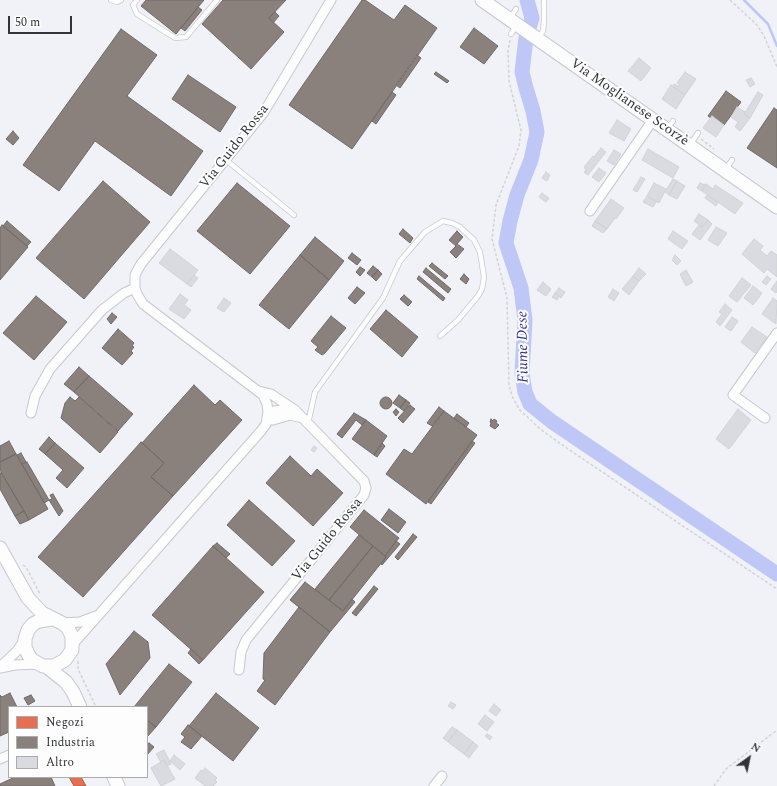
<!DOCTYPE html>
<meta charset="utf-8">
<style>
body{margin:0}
#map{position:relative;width:777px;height:786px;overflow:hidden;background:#f0f2f8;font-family:Spectral,serif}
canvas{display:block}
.legend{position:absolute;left:8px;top:706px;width:140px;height:72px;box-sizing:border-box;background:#fdfdfd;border:1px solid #acacae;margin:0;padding:5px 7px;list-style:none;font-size:12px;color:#323338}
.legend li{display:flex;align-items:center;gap:8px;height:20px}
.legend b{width:20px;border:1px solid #acacae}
.north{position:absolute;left:729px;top:738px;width:40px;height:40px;-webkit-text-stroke:3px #fdfdfd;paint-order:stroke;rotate:33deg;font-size:11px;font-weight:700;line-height:16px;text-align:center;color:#323338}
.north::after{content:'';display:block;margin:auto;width:14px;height:18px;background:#323338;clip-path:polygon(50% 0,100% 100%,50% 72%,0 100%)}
.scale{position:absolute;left:8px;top:16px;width:64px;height:18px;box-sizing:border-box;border:2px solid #323338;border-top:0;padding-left:5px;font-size:12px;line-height:14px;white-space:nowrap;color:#323338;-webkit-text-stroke:3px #fdfdfd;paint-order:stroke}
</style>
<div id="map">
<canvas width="777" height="786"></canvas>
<ul class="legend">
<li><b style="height:11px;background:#e76f51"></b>Negozi</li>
<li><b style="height:11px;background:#8a817c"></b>Industria</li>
<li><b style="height:11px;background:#dadbe0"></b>Altro</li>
</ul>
<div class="north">N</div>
<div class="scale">50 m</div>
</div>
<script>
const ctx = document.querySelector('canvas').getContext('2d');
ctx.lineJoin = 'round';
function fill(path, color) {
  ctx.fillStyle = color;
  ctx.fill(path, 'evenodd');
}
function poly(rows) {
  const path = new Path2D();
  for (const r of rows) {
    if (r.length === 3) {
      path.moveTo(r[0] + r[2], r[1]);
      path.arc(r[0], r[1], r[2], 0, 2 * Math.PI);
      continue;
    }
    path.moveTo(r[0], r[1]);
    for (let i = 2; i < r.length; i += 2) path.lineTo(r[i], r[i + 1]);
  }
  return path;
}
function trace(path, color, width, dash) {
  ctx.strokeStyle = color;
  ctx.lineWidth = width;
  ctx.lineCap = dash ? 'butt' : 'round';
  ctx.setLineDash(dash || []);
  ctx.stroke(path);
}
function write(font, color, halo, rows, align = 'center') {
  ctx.font = font + ' Spectral,serif';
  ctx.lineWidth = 4;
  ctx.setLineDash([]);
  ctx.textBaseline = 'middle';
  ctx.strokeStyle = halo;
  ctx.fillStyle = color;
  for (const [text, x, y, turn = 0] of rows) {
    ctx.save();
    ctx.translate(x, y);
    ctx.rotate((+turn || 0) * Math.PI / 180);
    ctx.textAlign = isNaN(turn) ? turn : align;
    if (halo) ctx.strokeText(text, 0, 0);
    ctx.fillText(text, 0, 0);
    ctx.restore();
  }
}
const shops = poly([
 [69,777,81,777,86,786,74,786,69,777]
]);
fill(shops, '#e76f51');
trace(shops, '#b15d4a', 1);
const industry = poly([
 [146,0,204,0,176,34,141,6,146,0],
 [223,0,286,0,269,18,284,32,251,69,202,24,223,0],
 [362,0,365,0,394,20,405,5,437,28,352,149,289,105,362,0],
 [198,7,202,10,185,31,181,28,198,7],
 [275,12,279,16,273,23,269,18,275,12],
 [474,28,498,46,484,64,460,47,474,28],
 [121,29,157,55,127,96,203,151,171,196,95,141,59,191,23,165,121,29],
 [417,55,421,58,400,88,396,85,417,55],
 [436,72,449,81,447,83,434,74,436,72],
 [188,75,236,107,220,132,172,99,188,75],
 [726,91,741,102,724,125,712,116,711,118,708,116,726,91],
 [392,92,396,95,376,124,372,121,392,92],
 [774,108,777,110,777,168,747,148,774,108],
 [13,131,19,138,13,145,6,139,13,131],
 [103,181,150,222,84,299,36,258,103,181],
 [237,183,290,226,250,274,197,231,237,183],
 [7,221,31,242,27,246,3,226,7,221],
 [2,225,28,247,0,280,0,228,2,225],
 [403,229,413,238,410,243,399,234,403,229],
 [457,231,463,237,457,244,464,249,456,258,450,252,456,246,449,240,457,231],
 [315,237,344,261,329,280,300,255,315,237],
 [352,253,361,260,357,265,348,258,352,253],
 [300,255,329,280,289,329,259,305,300,255],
 [432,263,448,276,445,279,429,266,432,263],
 [373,266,378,270,372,277,367,273,373,266],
 [360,267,365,270,360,276,356,272,360,267],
 [426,268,451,289,448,293,423,272,426,268],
 [378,270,382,274,376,281,372,277,378,270],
 [464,274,469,279,466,284,460,279,464,274],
 [419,276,445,298,443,301,417,279,419,276],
 [357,287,365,293,355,304,348,298,357,287],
 [404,295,412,302,408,306,400,299,404,295],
 [36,296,67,322,34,360,3,333,36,296],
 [386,310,418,337,402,357,370,329,386,310],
 [112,313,117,317,111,324,107,319,112,313],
 [331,316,346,328,325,353,322,355,315,350,318,347,311,341,331,316],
 [118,329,134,343,132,346,134,347,131,351,133,353,122,365,102,348,118,329],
 [79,367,89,376,74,392,64,384,79,367],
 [89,376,133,414,118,431,74,392,89,376],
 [194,385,215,405,220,400,242,420,173,496,151,477,164,463,142,443,194,385],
 [399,395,406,400,400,408,393,403,399,395],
 [70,397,75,401,79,397,118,432,100,453,61,418,65,403,70,397],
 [386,403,6],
 [406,400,410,403,404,411,400,408,406,400],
 [410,405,415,409,403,423,398,418,410,405],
 [439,407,444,411,432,426,427,423,439,407],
 [396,409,399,412,396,416,393,412,396,409],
 [444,411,477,435,426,504,386,474,404,449,412,454,444,411],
 [354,413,366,420,362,425,356,420,342,438,337,434,354,413],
 [457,414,469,423,466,427,454,418,457,414],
 [491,419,493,421,494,419,497,421,496,423,499,425,495,429,490,426,491,423,490,422,491,419],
 [366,420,387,436,374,455,352,439,366,420],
 [49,437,55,443,45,454,39,449,49,437],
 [9,441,16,454,0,462,0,446,9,441],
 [472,441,475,443,431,504,428,502,472,441],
 [141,442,164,463,151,477,173,496,83,597,38,557,141,442],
 [55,443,84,468,67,488,56,478,63,470,45,454,55,443],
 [382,443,385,446,377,457,374,455,382,443],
 [21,453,26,462,22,464,17,455,21,453],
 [16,454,48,509,29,520,0,470,0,462,16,454],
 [290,456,311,476,317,469,343,493,313,526,266,483,290,456],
 [27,462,49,500,44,503,22,464,27,462],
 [0,473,1,473,24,511,15,516,0,489,0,473],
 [53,494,63,511,59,516,49,500,52,499,50,495,53,494],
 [249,500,295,541,272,566,227,525,249,500],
 [389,509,406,522,398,533,381,520,389,509],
 [364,510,399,538,385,556,350,527,364,510],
 [24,511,29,520,20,524,15,516,24,511],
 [413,534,417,537,398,560,395,557,413,534],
 [359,535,373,546,329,600,315,589,359,535],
 [396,541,400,544,382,565,381,564,386,557,385,556,396,541],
 [217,543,230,554,226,558,213,546,217,543],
 [213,546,264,592,203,660,152,615,213,546],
 [373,546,386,557,343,611,329,600,373,546],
 [305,582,343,611,352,599,355,602,330,632,290,600,305,582],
 [374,586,378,589,356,616,352,613,374,586],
 [299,607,330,632,275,705,257,691,265,680,263,679,264,653,299,607],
 [134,631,148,642,150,658,120,695,106,664,134,631],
 [191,649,203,660,199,664,188,653,191,649],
 [169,664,192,682,156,727,147,720,147,707,134,707,169,664],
 [10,693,17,707,9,707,9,732,0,736,0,695,2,697,10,693],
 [216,693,259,728,233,761,189,726,216,693],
 [31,695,35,701,28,705,24,698,31,695],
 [148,721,156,727,147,737,147,723,148,721],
 [188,725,202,736,191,749,181,742,185,737,181,734,188,725],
 [149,743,154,747,147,755,147,746,149,743],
 [15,777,51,777,55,786,0,786,0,784,15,777]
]);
fill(industry, '#8a817c');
trace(industry, '#706a68', 1);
trace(poly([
 [744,0,768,24,777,46]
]), '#bfc7f6', 2.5);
trace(poly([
 [527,0,532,18,526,38,522,72,526,88,533,111,537,132,531,160,517,195,510,221,506,243,521,288,525,320,522,373,525,392,530,404,551,421,777,574]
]), '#bfc7f6', 15);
const building = poly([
 [639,58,651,68,641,81,628,71,639,58],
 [685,72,696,79,685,95,673,86,674,84,678,86,680,84,677,83,685,72],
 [751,78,755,84,750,87,746,80,751,78],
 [671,85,685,95,676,109,662,99,671,85],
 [758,92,763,95,750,118,744,114,758,92],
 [737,107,745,112,744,114,750,118,740,131,735,127,738,122,731,117,737,107],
 [712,116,724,125,716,137,703,128,712,116],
 [617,120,631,129,624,141,609,133,617,120],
 [601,148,606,152,588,175,584,172,586,170,584,167,593,156,594,157,601,148],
 [648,149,679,167,673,178,642,160,648,149],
 [614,150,621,154,614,165,607,161,614,150],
 [599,168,606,173,599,182,592,177,599,168],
 [546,172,550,175,547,181,542,178,546,172],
 [641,177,645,179,637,192,633,190,641,177],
 [673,179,677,181,669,195,665,192,673,179],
 [677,181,685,186,677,199,669,195,677,181],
 [654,183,666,189,659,203,647,196,654,183],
 [700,183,705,185,701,191,697,188,700,183],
 [706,184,713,189,715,185,743,203,735,214,702,191,706,184],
 [542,193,549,198,546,202,539,197,542,193],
 [707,195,718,202,716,206,705,198,707,195],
 [647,196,656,202,653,207,643,202,647,196],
 [611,199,624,208,616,219,615,218,607,229,595,221,611,199],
 [699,214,708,220,702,227,694,221,699,214],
 [708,220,712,224,700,240,692,234,699,225,702,227,708,220],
 [595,221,607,229,603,233,592,226,595,221],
 [716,227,727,233,718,246,708,240,716,227],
 [673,231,688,241,682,249,668,239,673,231],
 [754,239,763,246,760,250,767,256,771,251,777,255,777,277,767,269,764,273,742,254,754,239],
 [170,249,198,270,187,284,159,263,170,249],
 [675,255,681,261,677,265,672,260,675,255],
 [639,268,646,274,639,281,633,276,639,268],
 [686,270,693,282,686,286,680,274,686,270],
 [194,275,198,278,191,287,187,284,194,275],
 [633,276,639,281,629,295,622,289,633,276],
 [767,276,771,279,766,285,762,282,767,276],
 [742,278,751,285,737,302,729,296,742,278],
 [777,281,777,291,776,293,771,289,777,281],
 [543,282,551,289,546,296,537,290,543,282],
 [753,286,762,293,753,305,744,298,753,286],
 [559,288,565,292,561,298,555,293,559,288],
 [613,289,619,293,614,301,608,297,613,289],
 [555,293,559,296,557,300,552,297,555,293],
 [180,294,188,300,184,305,191,310,184,319,169,309,180,294],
 [224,298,231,303,224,312,217,308,224,298],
 [773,298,777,301,776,324,762,314,773,298],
 [725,304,732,310,720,326,716,322,722,314,719,312,725,304],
 [732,317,738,321,731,331,725,327,732,317],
 [752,327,767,337,755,353,741,342,752,327],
 [738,409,751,420,729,449,716,439,738,409],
 [314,446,317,448,314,452,311,450,314,446],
 [451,702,456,705,453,709,448,706,451,702],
 [494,704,501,710,496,716,489,711,494,704],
 [485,715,494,722,487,731,478,724,485,715],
 [452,727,457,730,448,742,443,738,452,727],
 [457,730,473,742,464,754,448,742,457,730],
 [487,734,492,737,490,740,485,736,487,734],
 [473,742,478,746,469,758,464,754,473,742],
 [164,750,171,764,167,766,164,760,161,762,156,754,164,750],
 [174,755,185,764,180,770,170,761,174,755],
 [164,760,175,779,161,786,151,768,164,760],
 [205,768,217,778,215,780,217,782,213,786,205,786,195,778,201,770,203,771,205,768]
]);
fill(building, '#dadbe0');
trace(building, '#d1d2d6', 1);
const lane = poly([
 [111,0,117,2,121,0],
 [137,0,133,5,137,14,175,38,186,37,217,0],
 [510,18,516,9],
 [511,34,516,26],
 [538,39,543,31,544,21,544,0],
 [667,129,673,121],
 [690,145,698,133],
 [226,160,294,215],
 [726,169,732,160],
 [308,423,315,392,383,298,400,261,425,232,443,221,452,223,460,227,474,240,480,252,484,277,482,289,478,296,458,320,440,336]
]);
const street = poly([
 [590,211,653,120],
 [268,412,287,409,295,410],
 [31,413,35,396,50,369,102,310,124,293,135,288],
 [765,418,733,395,777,333],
 [268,419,273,420,290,415,303,418],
 [62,623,80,622,96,616],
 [73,644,261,431,266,424,268,412,267,404,263,395,143,304,137,294,135,288,135,275,141,264,264,112,331,0],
 [0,667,17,651,25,639],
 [0,668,15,665,38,664],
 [239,670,241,652,246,640,364,495,366,488,364,481,358,475,295,410,271,394,259,391],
 [0,759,9,755],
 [434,786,442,776]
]);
const secondary = poly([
 [482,0,777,207],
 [0,548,28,598,42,613,62,623,68,628,72,636,72,650,65,660,54,666,43,666,32,660,28,654,25,647,25,639,28,630,33,624,39,621,52,619],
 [47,667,66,682,73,692,80,707],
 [114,777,118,786]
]);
trace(lane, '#c7c8cd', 6);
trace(street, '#c7c8cd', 11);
trace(secondary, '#c7c8cd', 15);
trace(poly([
 [730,0,757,25,764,36,777,67],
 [510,40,508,51,509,81,521,130,519,146,496,205,492,239,507,298,509,385,512,396,519,409,540,429,568,449,777,589],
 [701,139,714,149],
 [23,565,26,567,40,594],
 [78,661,78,669,96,707],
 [714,786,726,769,777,730]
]), '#d3d3d5', 1.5, [3, 2]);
trace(lane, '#fdfdfe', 4.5);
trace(street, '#fdfdfe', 9);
trace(secondary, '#fdfdfe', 13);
write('14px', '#323338', '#fdfdfd', [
 ["Via Moglianese Scorzè",629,103,35],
 ["Via Guido Rossa",235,147,-52],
 ["Via Guido Rossa",328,540,-51]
]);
write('italic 15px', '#31338d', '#fdfdfd', [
 ["Fiume Dese",524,347,-91]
]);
</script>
